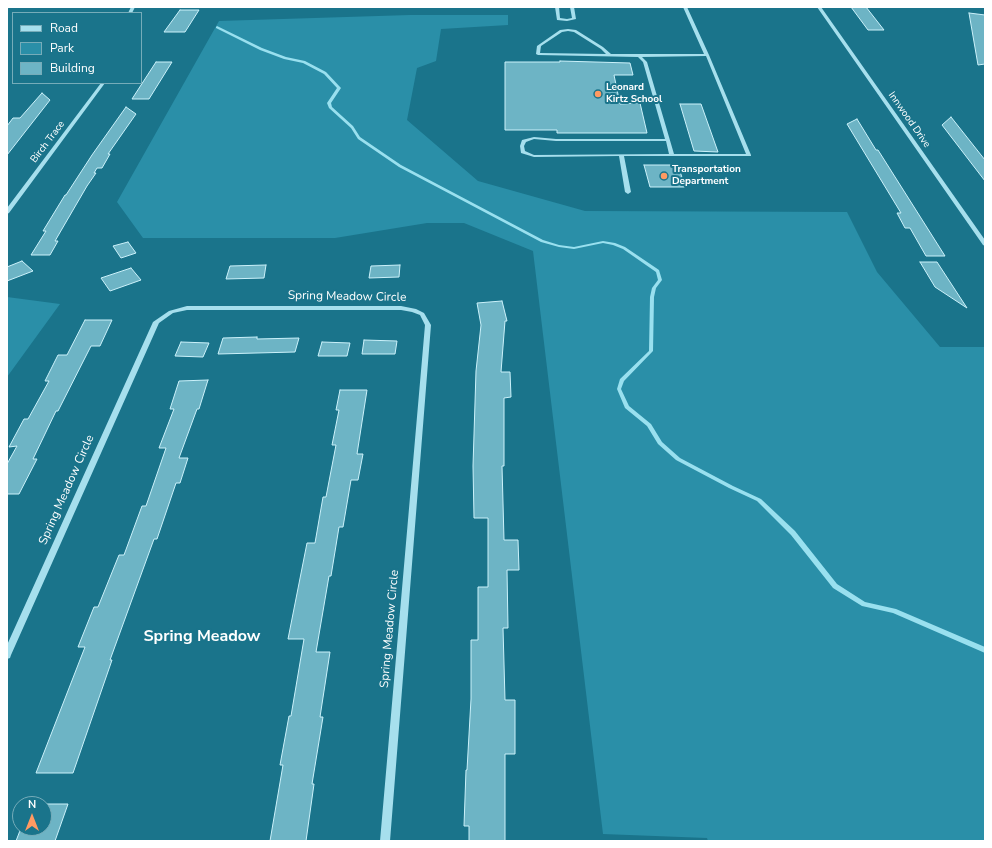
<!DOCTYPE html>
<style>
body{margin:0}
#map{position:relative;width:992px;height:848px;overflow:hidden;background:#1a748b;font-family:"Nunito Sans",sans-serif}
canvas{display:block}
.frame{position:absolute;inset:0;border:8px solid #fff;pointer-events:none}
.legend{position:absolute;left:12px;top:12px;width:130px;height:72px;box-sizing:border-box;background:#1a748b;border:1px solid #76acb9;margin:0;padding:5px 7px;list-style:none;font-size:12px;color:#fff}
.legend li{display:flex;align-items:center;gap:8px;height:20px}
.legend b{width:20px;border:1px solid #76acb9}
.north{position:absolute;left:12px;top:796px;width:40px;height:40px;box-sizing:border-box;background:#1a748b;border:1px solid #76acb9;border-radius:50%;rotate:0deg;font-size:11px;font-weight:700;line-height:16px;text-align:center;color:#fff}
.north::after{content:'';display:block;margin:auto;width:14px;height:18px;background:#ff9a62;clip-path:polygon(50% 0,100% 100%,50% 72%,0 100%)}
</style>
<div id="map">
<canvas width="992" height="848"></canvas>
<div class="frame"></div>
<ul class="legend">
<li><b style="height:5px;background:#a6dfed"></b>Road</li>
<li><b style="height:11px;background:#2a8fa8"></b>Park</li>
<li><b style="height:11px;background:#6db4c5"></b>Building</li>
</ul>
<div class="north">N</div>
</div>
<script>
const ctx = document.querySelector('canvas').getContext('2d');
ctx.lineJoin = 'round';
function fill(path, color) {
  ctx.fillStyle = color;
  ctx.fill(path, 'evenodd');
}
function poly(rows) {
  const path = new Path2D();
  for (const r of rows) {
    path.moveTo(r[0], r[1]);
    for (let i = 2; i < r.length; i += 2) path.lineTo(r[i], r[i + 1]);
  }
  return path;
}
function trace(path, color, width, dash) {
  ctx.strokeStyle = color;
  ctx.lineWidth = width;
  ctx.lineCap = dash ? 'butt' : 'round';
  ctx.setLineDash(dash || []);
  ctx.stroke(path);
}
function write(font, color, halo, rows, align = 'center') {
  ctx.font = font + ' "Nunito Sans",sans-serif';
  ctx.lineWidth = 4;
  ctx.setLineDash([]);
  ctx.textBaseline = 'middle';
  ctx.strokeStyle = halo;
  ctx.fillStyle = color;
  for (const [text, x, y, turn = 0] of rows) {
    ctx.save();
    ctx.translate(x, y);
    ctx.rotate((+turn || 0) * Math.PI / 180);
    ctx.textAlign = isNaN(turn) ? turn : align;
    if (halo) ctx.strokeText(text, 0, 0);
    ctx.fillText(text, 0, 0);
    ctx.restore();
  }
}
fill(poly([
 [410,15,508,15,508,25,441,29,436,61,417,68,407,120,478,181,585,211,847,212,877,272,940,347,985,347,985,841,708,841,707,838,603,834,533,251,464,223,427,223,335,238,143,238,117,202,219,21],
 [7,297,60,304,7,377]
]), '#2a8fa8');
fill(poly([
 [217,26,262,48,286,57,305,61,326,72,341,88,331,103,332,107,353,126,360,137,401,165,543,240,559,245,574,247,603,241,615,243,625,247,659,270,662,280,656,288,654,297,653,351,624,381,621,389,629,406,651,424,662,442,680,458,733,486,761,499,795,531,837,584,865,602,896,609,985,647,985,653,893,613,862,606,833,588,791,535,757,501,729,488,676,460,658,444,647,426,625,408,617,389,620,379,649,351,650,297,652,288,658,280,656,272,623,249,613,245,603,243,574,249,559,247,541,242,399,167,358,139,351,128,329,108,327,103,337,88,324,74,303,63,284,59,260,50,216,28,216,27,217,26]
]), '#99e0ef');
const building = poly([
 [851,7,866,7,884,30,868,30,851,7],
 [180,10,199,10,185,32,164,32,180,10],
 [969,13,985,15,985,64,978,65,969,13],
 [560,61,630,63,633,75,614,75,620,104,640,103,647,133,557,133,557,130,505,130,505,62,560,62,560,61],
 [156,62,172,62,149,99,132,99,156,62],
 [42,93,50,100,7,155,7,126,13,118,20,118,42,93],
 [680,104,701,104,718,152,694,151,680,104],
 [126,107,136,114,108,154,110,154,102,168,97,168,94,173,96,173,87,186,55,241,58,241,50,255,31,255,46,231,43,231,65,195,66,195,92,155,126,107],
 [951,117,985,160,985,181,942,125,951,117],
 [857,119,876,150,878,150,945,256,926,256,910,228,905,228,897,213,901,213,847,124,857,119],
 [644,165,678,165,685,187,650,187,644,165],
 [128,242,136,253,121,258,113,246,128,242],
 [22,261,33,271,7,281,7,267,22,261],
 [920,262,937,262,967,308,935,287,920,262],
 [266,265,264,278,226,279,230,266,266,265],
 [400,265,399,277,369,278,371,266,400,265],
 [131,268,141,280,110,291,101,278,131,268],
 [502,301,507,321,505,321,501,372,510,372,511,397,504,398,504,466,502,466,504,540,518,540,519,570,507,570,508,628,503,628,505,700,515,700,515,754,505,754,505,841,469,841,469,826,464,826,466,770,467,770,471,699,471,640,478,640,478,587,488,587,488,518,474,518,473,466,476,371,481,325,477,303,502,301],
 [85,320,112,320,100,346,91,346,58,411,56,411,33,459,37,459,19,494,7,494,7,464,17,446,9,447,24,419,28,419,49,381,45,381,58,355,67,355,85,320],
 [257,337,257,339,299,338,295,352,218,354,223,338,257,337],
 [364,340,397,341,395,354,362,354,364,340],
 [181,342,209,343,203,357,175,356,181,342],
 [322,342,350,343,347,356,318,356,322,342],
 [208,380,199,409,197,409,179,458,188,458,180,483,176,483,157,539,154,539,110,660,112,660,73,773,36,773,85,647,78,647,94,607,98,607,119,555,124,555,142,506,146,506,166,448,159,448,174,409,170,409,179,381,208,380],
 [340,390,367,390,357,454,363,454,358,480,351,480,343,527,339,527,331,576,329,576,316,652,330,652,320,717,323,717,312,784,314,784,306,841,270,841,283,765,280,765,289,716,291,716,304,639,288,639,307,543,315,543,323,497,326,497,336,445,332,445,339,410,336,410,340,390],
 [30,804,68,804,55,841,16,841,21,828,44,828,44,804,30,804]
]);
fill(building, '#6db4c5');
trace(building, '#cbf1fa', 1);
fill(poly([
 [7,7,10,7,7,9,7,7],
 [131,7,135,7,132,13,128,13,131,7],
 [555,7,559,7,560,18,567,19,572,18,570,7,574,7,576,19,567,21,557,20,555,7],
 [683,7,687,7,709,55,751,155,751,156,624,156,631,192,628,194,625,192,619,156,534,157,521,153,520,146,522,140,534,137,556,139,665,139,643,62,638,57,538,55,536,54,537,46,560,30,568,29,576,30,603,47,611,54,704,54,683,7],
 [568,31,574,32,601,49,606,54,540,53,541,46,562,32,568,31],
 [706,56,746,154,674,154,647,62,642,57,706,56],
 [534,139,556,141,666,141,669,154,534,155,525,151,524,146,526,142,534,139],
 [817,7,821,7,985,240,985,246,983,245,817,7],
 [101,83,105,83,9,213,7,214,7,208,101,83],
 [187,306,401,306,416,309,424,313,431,325,390,841,380,841,425,325,420,315,412,312,401,310,187,310,173,313,159,323,11,655,10,658,7,659,7,645,153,322,169,311,187,306]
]), '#a6dfed');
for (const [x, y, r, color] of [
 [598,94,4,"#ff9a62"],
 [664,176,4,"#ff9a62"]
]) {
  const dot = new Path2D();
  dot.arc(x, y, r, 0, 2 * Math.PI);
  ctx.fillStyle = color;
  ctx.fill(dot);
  trace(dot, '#1a748b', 1.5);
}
write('bold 10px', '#fff', '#1a748b', [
 ["Leonard",606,88],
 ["Kirtz School",606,100],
 ["Transportation",672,170],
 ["Department",672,182]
], 'left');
write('10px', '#fff', '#1a748b', [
 ["Innwood Drive",909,120,55],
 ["Birch Trace",48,142,-53]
]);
write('12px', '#fff', '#1a748b', [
 ["Spring Meadow Circle",347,297,1],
 ["Spring Meadow Circle",67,490,-66],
 ["Spring Meadow Circle",390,629,-85]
]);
write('bold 16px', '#fff', '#1a748b', [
 ["Spring Meadow",202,637]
]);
</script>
